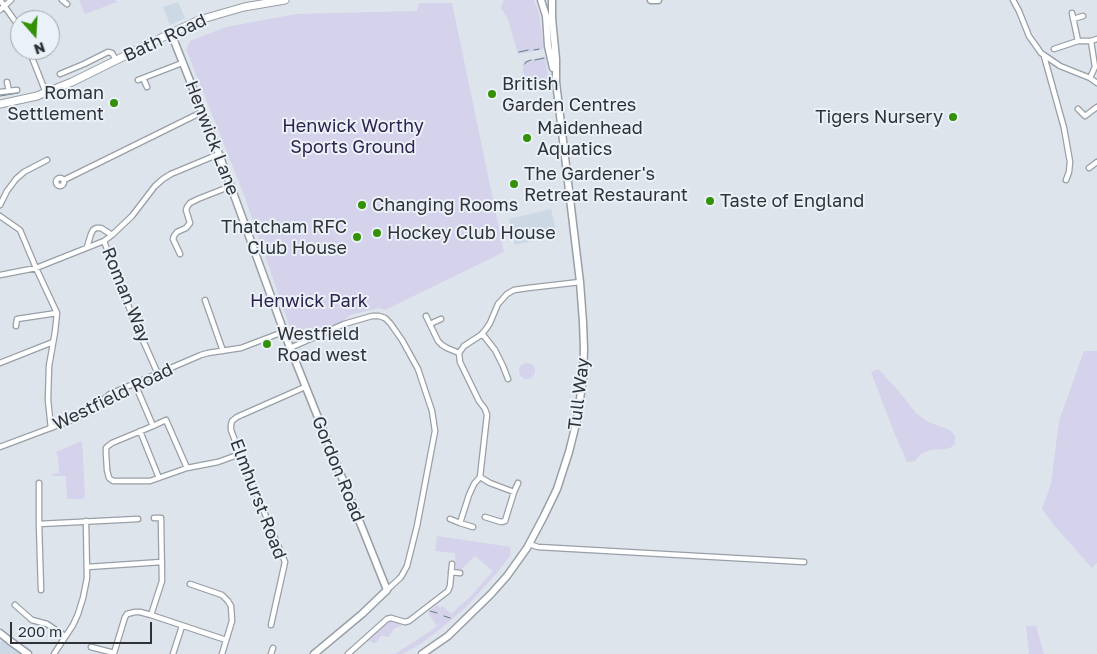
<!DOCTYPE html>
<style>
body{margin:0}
#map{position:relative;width:1097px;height:654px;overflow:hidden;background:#dde4eb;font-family:"Golos Text",sans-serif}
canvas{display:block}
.north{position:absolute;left:10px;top:10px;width:50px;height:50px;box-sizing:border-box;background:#eaf1f9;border:1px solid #a0a5ab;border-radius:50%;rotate:161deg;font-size:14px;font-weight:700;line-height:20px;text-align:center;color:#303336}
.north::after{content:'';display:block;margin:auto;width:18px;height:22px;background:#349107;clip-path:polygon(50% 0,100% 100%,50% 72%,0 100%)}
.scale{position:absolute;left:10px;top:622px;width:142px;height:22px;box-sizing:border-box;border:2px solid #303336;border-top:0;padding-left:6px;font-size:15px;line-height:18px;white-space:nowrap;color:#303336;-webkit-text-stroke:4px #eaf1f9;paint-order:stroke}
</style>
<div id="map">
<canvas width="1097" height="654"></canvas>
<div class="north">N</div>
<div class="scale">200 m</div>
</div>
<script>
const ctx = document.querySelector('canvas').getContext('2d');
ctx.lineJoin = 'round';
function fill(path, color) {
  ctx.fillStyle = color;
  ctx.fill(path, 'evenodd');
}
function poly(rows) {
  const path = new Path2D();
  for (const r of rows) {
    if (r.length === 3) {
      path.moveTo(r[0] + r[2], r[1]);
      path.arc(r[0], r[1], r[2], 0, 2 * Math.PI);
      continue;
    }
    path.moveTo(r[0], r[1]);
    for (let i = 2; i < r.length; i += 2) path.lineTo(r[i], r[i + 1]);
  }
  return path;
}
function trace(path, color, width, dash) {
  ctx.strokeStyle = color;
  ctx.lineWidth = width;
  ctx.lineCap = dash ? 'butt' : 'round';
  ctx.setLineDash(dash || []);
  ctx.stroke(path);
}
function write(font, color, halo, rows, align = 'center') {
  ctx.font = font + ' "Golos Text",sans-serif';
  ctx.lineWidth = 4;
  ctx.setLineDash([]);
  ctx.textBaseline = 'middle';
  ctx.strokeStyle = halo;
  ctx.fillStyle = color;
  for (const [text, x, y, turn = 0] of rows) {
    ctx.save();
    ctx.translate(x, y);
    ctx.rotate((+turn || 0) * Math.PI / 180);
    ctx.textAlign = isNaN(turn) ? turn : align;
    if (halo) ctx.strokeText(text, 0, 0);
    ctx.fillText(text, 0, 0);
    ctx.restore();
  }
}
fill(poly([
 [178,2,185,18,170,25,163,7],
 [551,209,557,235,515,245,509,219],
 [4,640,29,654,0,654,0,642]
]), '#ccd9e5');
fill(poly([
 [79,0,115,0,117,2,85,14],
 [504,0,534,0,539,13,543,46,543,49,541,50,518,54,508,19,501,8,502,4],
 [419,3,452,3,504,252,385,310,379,308,350,315,343,321,294,339,244,195,186,49,190,41,226,27,296,14,417,11],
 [545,57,549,84,527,89,523,70,523,64,524,61],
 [1084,351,1097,351,1097,563,1092,568,1053,524,1042,509,1051,484,1059,421],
 [527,371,8],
 [878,369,897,389,916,413,928,422,950,430,955,436,955,443,952,447,946,449,930,450,921,454,915,461,907,462,894,432,871,372],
 [82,441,85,496,83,499,67,499,66,476,52,476,52,474,59,473,58,457,56,452],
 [437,536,511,547,510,556,496,574,466,607,439,630,422,643,403,654,395,654,429,632,437,626,428,613,437,605,440,608,443,606,451,614,471,596,493,571,475,556,462,569,456,569,455,553,435,551],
 [388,621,393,621,403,623,403,625,394,629,389,637,382,636,380,637,377,642,374,643,370,641,367,642,366,641],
 [1026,626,1036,626,1044,654,1029,654]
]), '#d5d2eb');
trace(poly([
 [534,50,539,49],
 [519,52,528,50],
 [535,60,544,58],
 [525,64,526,62,531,60],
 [0,96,18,93],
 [430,611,437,613],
 [444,616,450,618]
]), '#5e7d82', 1);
const street = poly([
 [0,0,20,28],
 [62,0,67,4],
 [1013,0,1019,11,1029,36,1041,53,1060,66,1090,78,1097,83],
 [0,10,11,0],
 [1073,19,1083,16],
 [1078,41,1091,41],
 [1054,49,1078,41,1072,13],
 [29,50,46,93],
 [1044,56,1064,128,1070,162,1069,172,1066,180],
 [60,74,84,64,108,52,112,53,116,60],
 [143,78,147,87],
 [1090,78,1095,67,1091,41,1097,39],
 [138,80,182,63],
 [7,82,9,91],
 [0,92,17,90],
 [1078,109,1085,116,1097,107],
 [1089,168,1097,162],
 [60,182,4],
 [64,180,202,112],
 [0,205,7,191,16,179,24,172,47,160],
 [0,216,20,230,36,268,57,313,55,332,49,366,48,400,51,428],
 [87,247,91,234,93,230,96,228,101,228,112,235],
 [180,254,173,239,174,236,177,232,186,228,190,223,186,210,187,207,190,203,198,199,231,186],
 [0,275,36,268,104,241],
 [205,300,223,351],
 [426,316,438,341,442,345,447,348,459,353],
 [430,324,441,319],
 [16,326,17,319,57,313],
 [481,335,484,336,495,350,503,366,508,379],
 [290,348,344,324,372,316,379,316,385,318,390,323,402,340,418,369,432,411,435,431,417,526,407,566,401,577,387,590],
 [0,363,53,342],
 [158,374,133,318,104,241,112,235,132,216,155,186,163,179,171,174,219,154],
 [135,384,153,426,166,420,187,468,218,462,240,454],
 [153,426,112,443,108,446,106,448,106,453,107,470,109,478,113,481,150,481,187,468],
 [140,431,159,478],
 [0,447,72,420,90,411,110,394,201,355,208,353,241,348,283,332],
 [480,477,490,483,514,492,518,483],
 [39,483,39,524],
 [485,517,501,522,505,521,514,492],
 [450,519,460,523],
 [473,527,460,523,469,495,474,484,480,477,487,415,485,409,479,401,460,362,459,353,464,346,481,335,486,329,490,323,498,304,507,294,514,290,528,288,580,282],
 [529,544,538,547,804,562],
 [87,567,162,562],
 [451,572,460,573],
 [190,584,222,595,228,601,231,606,232,621,222,654],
 [41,590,39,524,138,519],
 [15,605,32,620,47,624,65,636],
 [151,615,226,640],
 [271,625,285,562,240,454,231,430,231,425,232,421,237,417,305,387],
 [91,647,114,653,125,617,127,614,135,612,140,612,151,615,162,581,161,518,154,518],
 [54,654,73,625,78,614,83,598,87,578,86,521],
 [173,654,182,626],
 [271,654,273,648],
 [348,654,387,619,391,618,405,622,409,621,448,591,450,586,452,564]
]);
const secondary = poly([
 [541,0,546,16,548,46,553,68],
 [651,0,658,0],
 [171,33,219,154,287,340,387,590,362,614,314,654],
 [0,633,10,641,28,654],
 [422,654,448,636,491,594,507,576,527,548,544,516,557,489,569,452,577,420,583,378,584,349,583,322,580,282,556,82,556,59,552,18,552,0]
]);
const primary = poly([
 [0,104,37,96,72,82,161,38,199,20,244,7,285,0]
]);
trace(street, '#989fa6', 7);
trace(secondary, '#989fa6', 9);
trace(primary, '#989fa6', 9);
trace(street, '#fff', 4.5);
trace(secondary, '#fff', 6);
trace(primary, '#fff', 7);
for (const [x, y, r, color] of [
 [492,94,5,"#349107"],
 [114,103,5,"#349107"],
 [953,117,5,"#349107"],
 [527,138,5,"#349107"],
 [514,184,5,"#349107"],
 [710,201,5,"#349107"],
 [362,205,5,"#349107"],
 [377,233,5,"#349107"],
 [357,237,5,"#349107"],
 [267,344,5,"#349107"]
]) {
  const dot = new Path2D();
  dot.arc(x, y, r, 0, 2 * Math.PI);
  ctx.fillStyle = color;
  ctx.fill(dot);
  trace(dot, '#eaf1f9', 2);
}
write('18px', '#303336', '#eaf1f9', [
 ["Bath Road",165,38,-25],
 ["Henwick Lane",212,138,69],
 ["Roman Way",126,295,68],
 ["Tull Way",579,394,-83],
 ["Westfield Road",113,397,-26],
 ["Gordon Road",338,469,68],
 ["Elmhurst Road",258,499,69]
]);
write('18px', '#303336', '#eaf1f9', [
 ["British",502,84],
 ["Garden Centres",502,105],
 ["Roman",104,93,"right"],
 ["Settlement",104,114,"right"],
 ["Tigers Nursery",943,117,"right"],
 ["Maidenhead",537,128],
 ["Aquatics",537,149],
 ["The Gardener's",524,174],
 ["Retreat Restaurant",524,195],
 ["Taste of England",720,201],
 ["Changing Rooms",372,205],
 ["Thatcham RFC",347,227,"right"],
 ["Club House",347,248,"right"],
 ["Hockey Club House",387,233],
 ["Westfield",277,334],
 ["Road west",277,355]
], 'left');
write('18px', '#2e234f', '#eaf1f9', [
 ["Henwick Worthy",353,126],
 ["Sports Ground",353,147],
 ["Henwick Park",309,301]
]);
</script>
